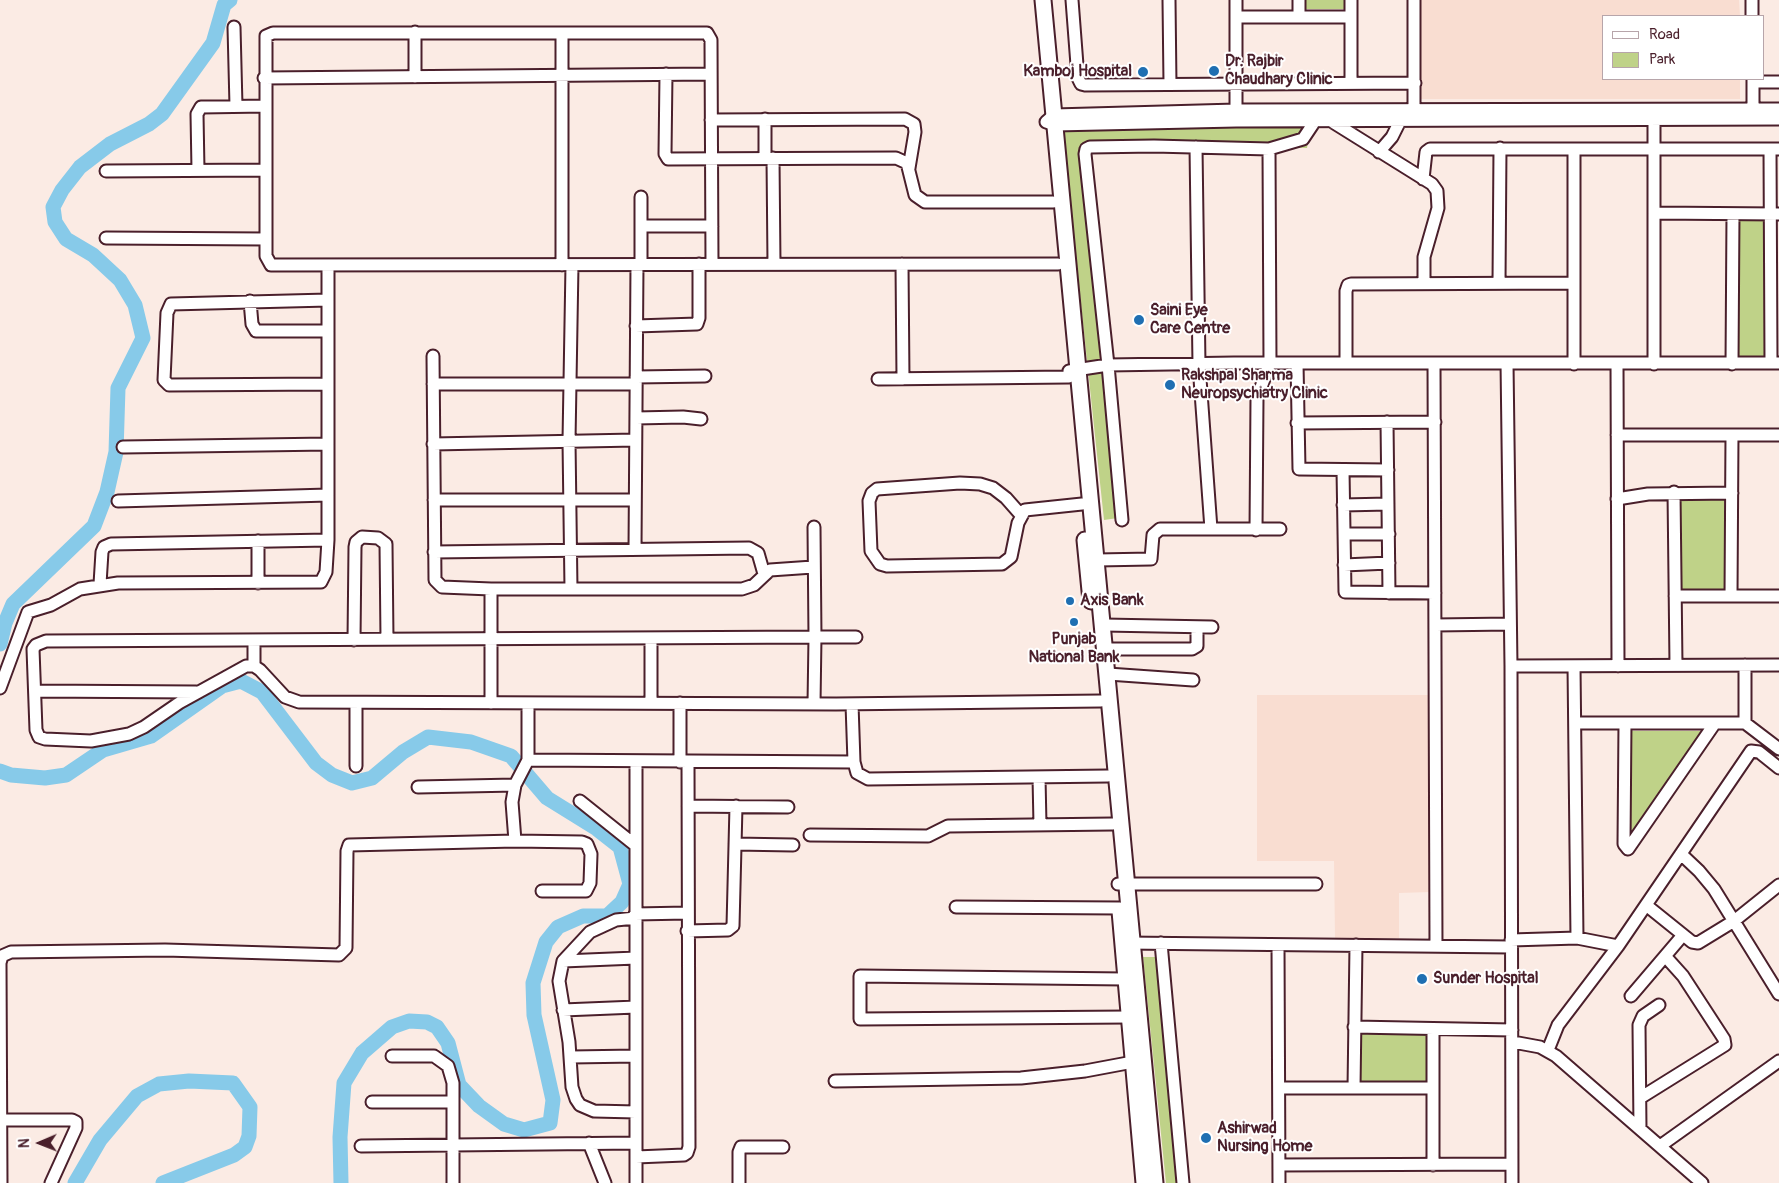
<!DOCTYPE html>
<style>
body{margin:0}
#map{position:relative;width:1779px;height:1183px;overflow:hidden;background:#fbebe4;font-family:Pangolin,sans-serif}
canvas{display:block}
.legend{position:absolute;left:1602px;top:15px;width:162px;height:65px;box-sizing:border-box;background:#fff;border:1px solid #b7a5aa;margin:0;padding:6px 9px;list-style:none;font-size:15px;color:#4a1f2b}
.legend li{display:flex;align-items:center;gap:10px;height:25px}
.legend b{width:25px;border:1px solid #b7a5aa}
.north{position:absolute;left:15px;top:1118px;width:50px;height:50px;-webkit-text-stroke:4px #fff;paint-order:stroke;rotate:269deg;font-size:14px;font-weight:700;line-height:20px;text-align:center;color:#4a1f2b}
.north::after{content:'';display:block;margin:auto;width:18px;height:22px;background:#4a1f2b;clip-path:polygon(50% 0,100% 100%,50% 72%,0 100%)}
</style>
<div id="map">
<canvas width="1779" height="1183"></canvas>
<ul class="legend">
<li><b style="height:6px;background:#fff"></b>Road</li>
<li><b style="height:14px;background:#bfd288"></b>Park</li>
</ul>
<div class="north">N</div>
</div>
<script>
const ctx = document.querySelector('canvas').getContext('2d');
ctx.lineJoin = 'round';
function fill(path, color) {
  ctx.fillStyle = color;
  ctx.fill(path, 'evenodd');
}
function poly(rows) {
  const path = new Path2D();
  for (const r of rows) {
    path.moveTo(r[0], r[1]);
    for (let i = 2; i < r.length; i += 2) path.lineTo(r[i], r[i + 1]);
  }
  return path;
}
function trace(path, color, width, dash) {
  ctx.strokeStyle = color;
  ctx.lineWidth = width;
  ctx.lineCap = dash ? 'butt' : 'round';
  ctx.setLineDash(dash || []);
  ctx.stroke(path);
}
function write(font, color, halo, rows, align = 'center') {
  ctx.font = font + ' Pangolin,sans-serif';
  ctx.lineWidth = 4;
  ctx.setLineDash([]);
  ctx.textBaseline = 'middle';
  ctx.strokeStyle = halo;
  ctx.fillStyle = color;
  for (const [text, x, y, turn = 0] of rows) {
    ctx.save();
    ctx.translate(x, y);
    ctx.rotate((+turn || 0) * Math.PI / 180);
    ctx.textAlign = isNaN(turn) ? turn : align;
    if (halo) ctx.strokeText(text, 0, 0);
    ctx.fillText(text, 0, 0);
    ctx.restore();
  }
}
fill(poly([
 [1421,0,1739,0,1740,16,1603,16,1603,79,1740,79,1740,99,1421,99],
 [1257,695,1429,695,1430,892,1399,893,1399,938,1335,938,1334,861,1257,861]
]), '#f9ddd1');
fill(poly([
 [1305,0,1345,0,1346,9,1305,9],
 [1062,126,1310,127,1307,148,1082,145,1118,518,1104,520],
 [1738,219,1766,219,1766,357,1738,357],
 [1724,498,1725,590,1680,590,1680,499],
 [1631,731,1702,731,1631,836],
 [1143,957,1165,957,1186,1183,1166,1183],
 [1360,1032,1428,1033,1428,1084,1360,1083]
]), '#bfd288');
trace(poly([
 [0,644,5,623,13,604,94,526,107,492,116,452,118,388,143,338,135,305,120,280,93,255,66,239,55,222,53,207,62,190,80,167,110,144,149,124,162,114,213,43,224,5,230,0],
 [0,771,11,775,45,778,66,775,103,750,151,736,222,686,241,681,262,692,316,763,332,775,352,783,372,778,403,752,428,737,471,742,511,756,547,798,597,829,620,847,630,884,622,902,607,916,583,916,558,927,546,942,533,983,534,1015,553,1100,550,1123,524,1130,504,1124,479,1106,459,1085,448,1043,437,1027,427,1022,409,1021,392,1027,362,1053,344,1083,340,1137,341,1183],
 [75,1183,100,1140,137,1096,159,1084,189,1081,233,1083,250,1107,249,1136,245,1147,234,1155,163,1183]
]), '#87cae9', 15);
const minor = poly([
 [1072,0,1078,78,1081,84,1085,85,1415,83],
 [1169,0,1170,84],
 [1236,0,1236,116],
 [1299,0,1299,17],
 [1414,0,1414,116],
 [1752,0,1752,16],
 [1236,17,1351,17],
 [234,27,236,106],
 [562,33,562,265],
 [666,74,665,154,668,159,896,158,907,163,915,195,925,202,1053,202],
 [415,77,415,32],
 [264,78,711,74],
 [1753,79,1753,115],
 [1753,82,1779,82],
 [1351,83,1351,0],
 [1779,109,1236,110,1054,115,1046,122,1055,125,1236,121,1779,119],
 [765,119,765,158],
 [711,120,905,119,914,124,915,132,909,168],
 [1331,121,1432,184,1437,191,1438,208,1424,257,1424,283],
 [1196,147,1199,365,1211,529],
 [1574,149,1574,364],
 [1770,149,1771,363],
 [1379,152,1392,137,1400,121],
 [773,158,774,264],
 [198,170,197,114,201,107,265,106],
 [106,171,265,170],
 [1423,179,1426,152,1430,149,1779,149],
 [641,197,641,264],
 [1654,213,1779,214],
 [641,226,712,226],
 [106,238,266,239],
 [712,264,711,40,707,33,273,33,266,36,266,256,271,265,1058,264],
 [902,264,903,379],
 [1499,283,1500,148],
 [328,300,171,304,167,313,164,380,169,385,328,384],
 [250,301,252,324,256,331,328,331],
 [636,326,697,324,699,318,699,264],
 [433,356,435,580,442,587,491,589],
 [1297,363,1299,469,1388,470],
 [1346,363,1346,291,1348,285,1351,284,1574,283],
 [1434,363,1436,946],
 [1507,363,1511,666,1512,1183],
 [1617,363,1618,666],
 [1654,364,1654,113],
 [1732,364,1733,214],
 [1069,371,1108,365,1234,363,1779,363],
 [636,377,705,376],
 [878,379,1069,377],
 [433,384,636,384],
 [636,418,683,417,701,419],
 [1387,422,1389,593],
 [1297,423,1435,422],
 [1617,435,1779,435],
 [433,444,635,440],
 [123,447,328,444],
 [1343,470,1345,592,1435,593],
 [1674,492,1676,665],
 [1617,499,1648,494,1732,493],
 [434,500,635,500],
 [118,501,328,495],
 [1343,505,1388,504],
 [1021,515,1006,498,993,488,980,484,960,483,877,489,872,493,869,501,871,551,880,564,887,566,1002,564,1011,557,1018,523,1025,510,1082,504],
 [1122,520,1108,365,1085,154,1086,149,1090,147,1154,146,1269,149,1303,139,1315,121],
 [814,527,815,637,856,637],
 [1256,530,1257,398,1270,363,1269,149],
 [1344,534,1389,534],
 [258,541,258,583],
 [635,549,637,264],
 [434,552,749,548,758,553,764,574],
 [1097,560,1151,559,1153,535,1160,529,1280,529],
 [1344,565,1389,563],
 [100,584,102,552,104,547,111,544,328,540],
 [571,589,569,441,572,265],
 [1675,596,1779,596],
 [1731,596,1732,435],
 [1104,625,1212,627],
 [1435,625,1510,624],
 [354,640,355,547,356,542,362,537,378,538,386,544,387,639],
 [651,640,651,703],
 [254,641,254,666],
 [1106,649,1192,649,1197,646,1197,627],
 [1511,666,1779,665],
 [1574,666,1577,938],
 [1108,674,1193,680],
 [0,688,28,612,51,605,80,589,118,583,321,582,326,572,328,540,328,266],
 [35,691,196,692],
 [491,703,491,589,742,589,754,585,770,570,813,567],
 [528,703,528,760,515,785,512,802,515,841,582,842,587,844,591,854,590,883,586,891,542,891],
 [680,703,680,762],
 [356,704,356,766],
 [814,704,815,637,46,641,36,645,33,649,36,730,39,737,45,739,91,741,129,734,144,727,179,703,246,666,254,666,260,670,285,697,299,702,836,704,1101,701],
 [1575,723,1745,723,1745,665],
 [1625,723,1624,844,1628,849,1715,723],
 [1745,723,1779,749],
 [528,760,854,762,852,704],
 [636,761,636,1183],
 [854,762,857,773,868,779,1108,776],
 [1039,777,1040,825],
 [418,787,515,785],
 [580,801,635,845],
 [688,806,788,807],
 [810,835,928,836,948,826,1113,824],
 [735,844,793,845],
 [1681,854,1699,871,1714,889,1779,994],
 [1118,884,1316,884],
 [1646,905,1692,942,1698,943,1734,921,1779,885],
 [956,907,1120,908],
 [635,914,687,913],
 [635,918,616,920,590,932,563,961,559,981,569,1042,572,1087,576,1099,580,1105,594,1111,636,1112],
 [687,931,728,930,733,926,736,806],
 [1511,940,1577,938,1618,946],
 [1125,943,1511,947],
 [1161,943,1183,1183],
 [1278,945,1279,1183],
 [563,961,636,958],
 [1125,979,860,976,860,1019,1129,1017],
 [1631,996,1683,935],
 [563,1010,636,1007],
 [1354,1027,1512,1030],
 [1433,1029,1433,1165],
 [1513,1042,1540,1047,1556,1056,1702,1183],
 [1548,1050,1558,1025,1618,946,1751,751,1759,752,1779,768],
 [392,1056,434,1056,448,1066,453,1083,453,1183],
 [571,1057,636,1056],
 [835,1081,1021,1078,1085,1071,1133,1062],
 [1279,1088,1433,1088],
 [1354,1088,1356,945],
 [1640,1098,1725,1045,1724,1039,1683,976,1665,956],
 [372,1102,453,1102],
 [1,1120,72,1120,76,1122,76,1128,51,1183],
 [1640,1129,1639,1025,1643,1016,1659,1005],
 [589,1143,605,1183],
 [361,1146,636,1143],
 [1660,1146,1779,1061],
 [636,1157,684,1155,687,1153,689,1147,688,762],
 [1279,1165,1512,1164],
 [1,1183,0,963,2,956,11,952,165,950,339,955,346,948,347,851,349,845,515,841],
 [739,1183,739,1152,741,1147,783,1147]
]);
const major = poly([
 [1043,0,1155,1183],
 [1085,540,1091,601],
 [1120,911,1144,1183]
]);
trace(minor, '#4a1f2b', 15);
trace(major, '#4a1f2b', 19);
trace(minor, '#fff', 11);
trace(major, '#fff', 15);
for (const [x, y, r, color] of [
 [1214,71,6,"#1f6fb2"],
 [1143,72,6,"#1f6fb2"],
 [1139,320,6,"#1f6fb2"],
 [1170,385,6,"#1f6fb2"],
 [1070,601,5,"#1f6fb2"],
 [1074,622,5,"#1f6fb2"],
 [1422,979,6,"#1f6fb2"],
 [1206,1138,6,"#1f6fb2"]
]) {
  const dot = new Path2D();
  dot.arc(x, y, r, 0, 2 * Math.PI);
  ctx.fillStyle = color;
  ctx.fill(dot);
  trace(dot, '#fff', 2);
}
write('bold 16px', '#4a1f2b', '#fff', [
 ["Dr. Rajbir",1225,62],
 ["Chaudhary Clinic",1225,80],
 ["Kamboj Hospital",1132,72,"right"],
 ["Saini Eye",1150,311],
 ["Care Centre",1150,329],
 ["Rakshpal Sharma",1181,376],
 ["Neuropsychiatry Clinic",1181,394],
 ["Axis Bank",1080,601],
 ["Punjab",1074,640,"center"],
 ["National Bank",1074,658,"center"],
 ["Sunder Hospital",1433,979],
 ["Ashirwad",1217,1129],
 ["Nursing Home",1217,1147]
], 'left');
</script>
